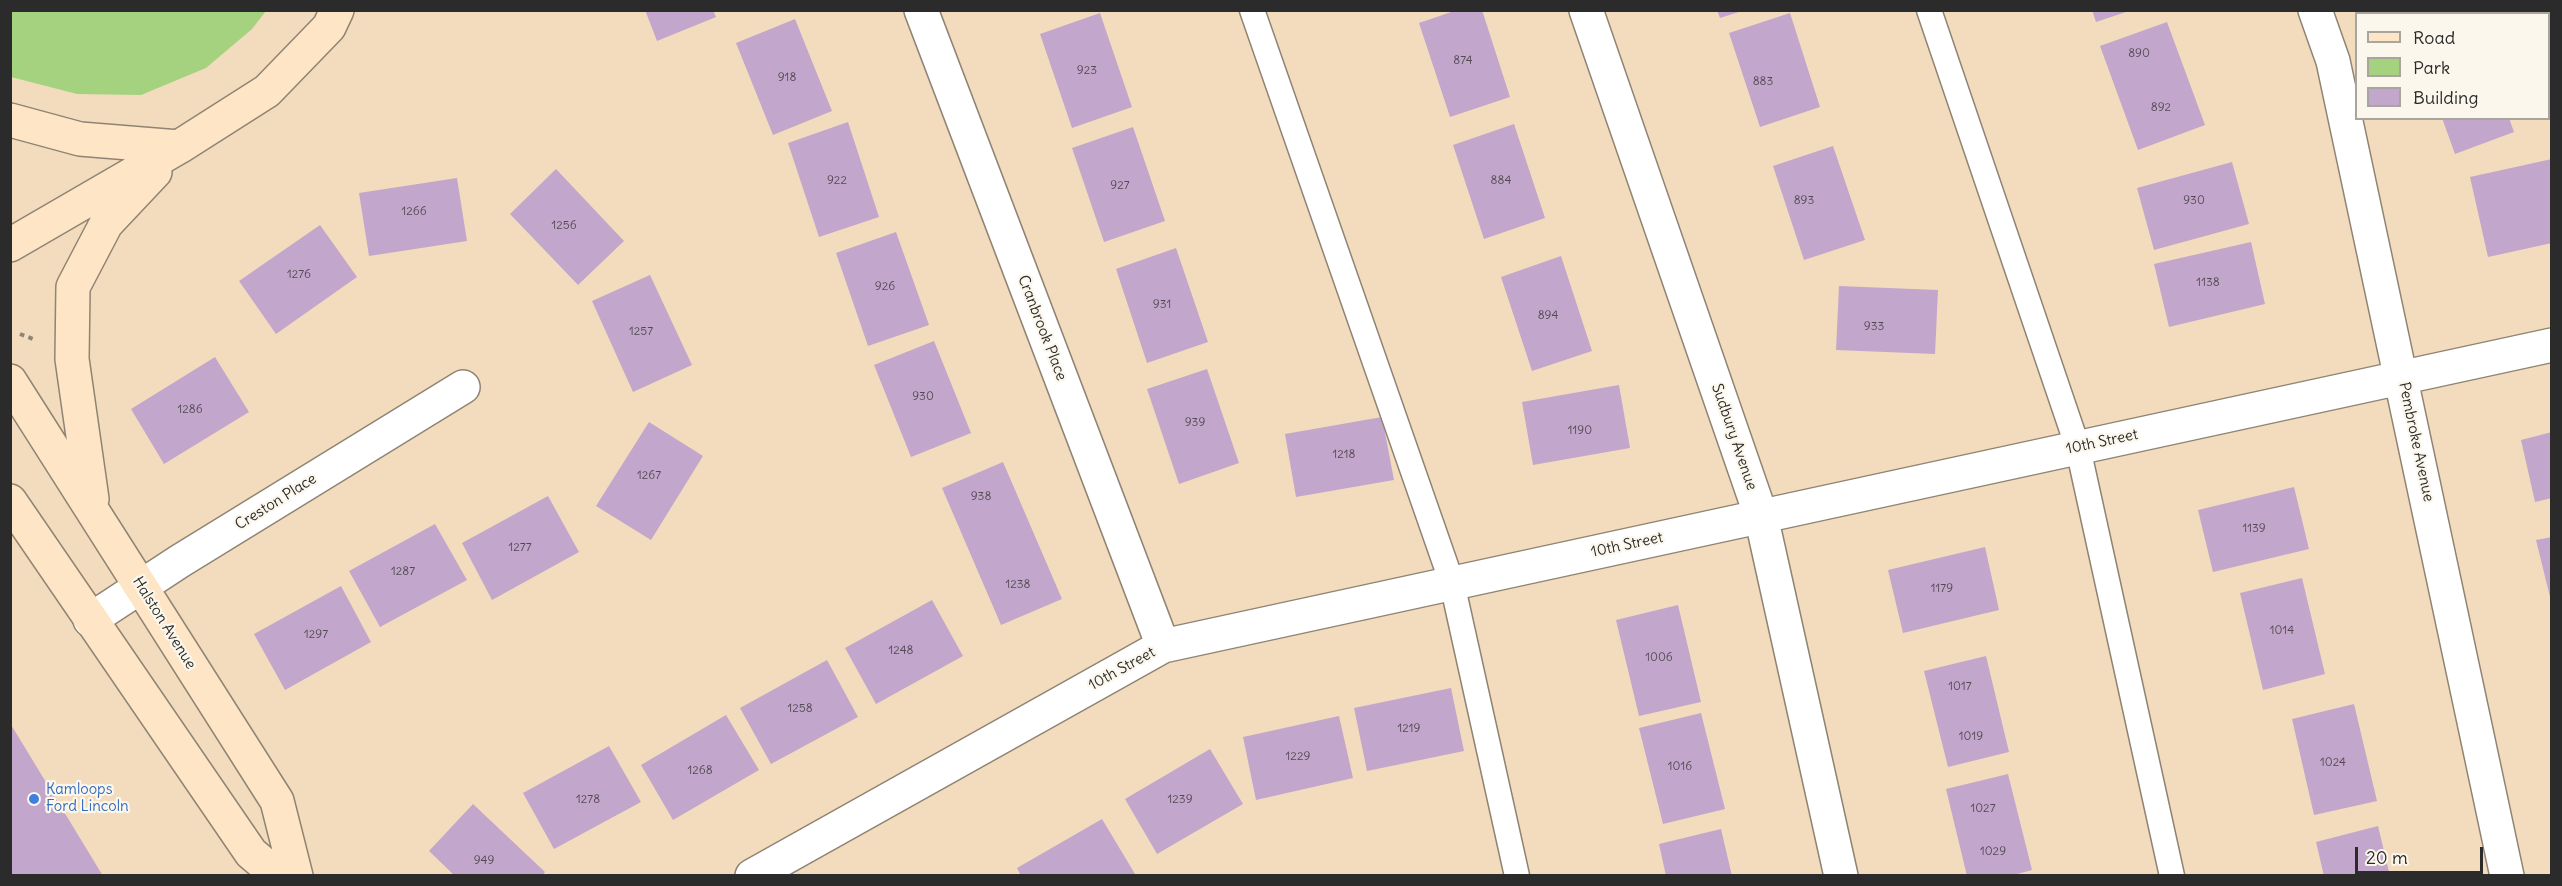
<!DOCTYPE html>
<style>
body{margin:0}
#map{position:relative;width:2562px;height:886px;overflow:hidden;background:#f3dcbd;font-family:Delius,sans-serif}
canvas{display:block}
.frame{position:absolute;inset:0;border:12px solid #2b2b2b;pointer-events:none}
.legend{position:absolute;left:2355px;top:12px;width:195px;height:108px;box-sizing:border-box;background:#fbf7ec;border:2px solid #a8a59f;margin:0;padding:8px 10px;list-style:none;font-size:18px;color:#2b2b2b}
.legend li{display:flex;align-items:center;gap:12px;height:30px}
.legend b{width:30px;border:2px solid #a8a59f}
.scale{position:absolute;left:2355px;top:847px;width:128px;height:27px;box-sizing:border-box;border:3px solid #2b2b2b;border-top:0;padding-left:8px;font-size:18px;line-height:21px;white-space:nowrap;color:#2b2b2b;-webkit-text-stroke:4px #fbf7ec;paint-order:stroke}
</style>
<div id="map">
<canvas width="2562" height="886"></canvas>
<div class="frame"></div>
<ul class="legend">
<li><b style="height:8px;background:#fde5c5"></b>Road</li>
<li><b style="height:16px;background:#a5d27f"></b>Park</li>
<li><b style="height:16px;background:#c3a6cb"></b>Building</li>
</ul>
<div class="scale">20 m</div>
</div>
<script>
const ctx = document.querySelector('canvas').getContext('2d');
ctx.lineJoin = 'round';
function fill(path, color) {
  ctx.fillStyle = color;
  ctx.fill(path, 'evenodd');
}
function poly(rows) {
  const path = new Path2D();
  for (const r of rows) {
    path.moveTo(r[0], r[1]);
    for (let i = 2; i < r.length; i += 2) path.lineTo(r[i], r[i + 1]);
  }
  return path;
}
function trace(path, color, width, dash) {
  ctx.strokeStyle = color;
  ctx.lineWidth = width;
  ctx.lineCap = dash ? 'butt' : 'round';
  ctx.setLineDash(dash || []);
  ctx.stroke(path);
}
function write(font, color, halo, rows, align = 'center') {
  ctx.font = font + ' Delius,sans-serif';
  ctx.lineWidth = 4.5;
  ctx.setLineDash([]);
  ctx.textBaseline = 'middle';
  ctx.strokeStyle = halo;
  ctx.fillStyle = color;
  for (const [text, x, y, turn = 0] of rows) {
    ctx.save();
    ctx.translate(x, y);
    ctx.rotate((+turn || 0) * Math.PI / 180);
    ctx.textAlign = isNaN(turn) ? turn : align;
    if (halo) ctx.strokeText(text, 0, 0);
    ctx.fillText(text, 0, 0);
    ctx.restore();
  }
}
fill(poly([
 [10,11,11,10,266,11,252,29,206,68,141,95,77,94,11,77]
]), '#a5d27f');
fill(poly([
 [645,10,713,10,716,17,657,41],
 [1457,10,1482,10,1510,97,1450,117,1419,23],
 [1717,10,1742,10,1742,11,1720,18],
 [2092,10,2129,10,2129,11,2096,22],
 [2402,10,2469,10,2470,14,2403,14],
 [1100,13,1132,107,1072,128,1040,34],
 [1790,13,1820,107,1760,127,1729,33],
 [795,19,832,111,773,135,736,43],
 [2167,22,2205,125,2138,150,2100,46],
 [2442,118,2509,118,2514,132,2455,154],
 [848,122,879,217,819,237,788,143],
 [1514,124,1545,218,1484,239,1453,145],
 [1133,127,1165,221,1104,242,1072,148],
 [1833,146,1865,240,1804,260,1773,166],
 [2552,159,2552,243,2488,257,2470,177],
 [2232,162,2249,224,2154,250,2137,188],
 [556,169,624,241,578,285,510,214],
 [457,178,467,241,369,256,359,193],
 [320,225,357,277,276,334,239,281],
 [896,232,929,325,868,346,836,253],
 [2251,242,2265,304,2169,327,2154,264],
 [1176,248,1208,342,1147,363,1116,269],
 [1561,256,1592,351,1532,371,1501,277],
 [650,275,692,365,633,392,592,301],
 [1839,286,1938,290,1935,354,1836,350],
 [934,341,971,433,911,457,874,365],
 [215,357,249,412,164,464,131,409],
 [1207,369,1239,463,1179,484,1147,389],
 [1619,385,1630,448,1533,465,1522,402],
 [1382,417,1394,480,1296,497,1285,434],
 [649,422,703,456,651,540,596,506],
 [2552,432,2552,498,2535,502,2521,440],
 [1003,462,1062,599,1001,625,942,488],
 [2294,487,2309,549,2213,572,2198,510],
 [548,496,579,552,492,600,462,543],
 [435,524,467,580,380,627,349,571],
 [2552,537,2552,601,2551,601,2536,540],
 [1985,547,1999,610,1903,633,1888,570],
 [2302,578,2325,674,2263,690,2240,593],
 [341,586,371,642,285,690,254,634],
 [932,600,963,656,876,704,845,648],
 [1678,605,1701,702,1639,716,1616,620],
 [1986,656,2009,752,1948,767,1924,671],
 [827,660,858,717,771,764,740,708],
 [1451,688,1464,751,1367,771,1354,708],
 [2354,704,2377,801,2314,815,2292,719],
 [1701,713,1725,809,1663,824,1639,728],
 [726,715,759,770,673,820,641,765],
 [1339,716,1353,778,1256,800,1243,737],
 [10,723,103,876,10,876],
 [609,746,641,802,554,849,523,793],
 [1210,749,1243,804,1157,854,1125,799],
 [2008,774,2032,870,2010,876,1967,876,1946,789],
 [473,804,545,872,542,876,455,876,429,851],
 [1102,819,1135,874,1021,876,1017,868],
 [2378,826,2390,876,2324,876,2316,842],
 [1721,829,1732,876,1666,876,1659,844]
]), '#c3a6cb');
const lane = poly([
 [1252,10,1452,583,1517,876],
 [1929,10,2078,448,2172,876]
]);
const street = poly([
 [921,10,1163,646],
 [1586,10,1761,516,1841,876],
 [2315,10,2333,61,2507,876],
 [90,620,180,561,463,387],
 [752,876,1163,646,2552,345]
]);
const secondary = poly([
 [10,120,80,139,179,147],
 [10,245,179,147,267,91,329,27,337,10],
 [10,381,277,801,296,876],
 [92,499,72,359,73,287,106,224,155,172],
 [10,501,251,853,278,876]
]);
trace(lane, '#8f8474', 27);
trace(street, '#8f8474', 36);
trace(secondary, '#8f8474', 36);
trace(poly([
 [20,334,33,339]
]), '#8f8474', 4, [4.5, 4.5]);
trace(lane, '#fff', 24);
trace(street, '#fff', 33);
trace(secondary, '#fde5c5', 33);
for (const [x, y, r, color] of [
 [34,799,6,"#3f7fe0"]
]) {
  const dot = new Path2D();
  dot.arc(x, y, r, 0, 2 * Math.PI);
  ctx.fillStyle = color;
  ctx.fill(dot);
  trace(dot, '#fbf7ec', 2);
}
write('12px', '#514a53', null, [
 ["890",2139,54],
 ["874",1463,61],
 ["923",1087,71],
 ["918",787,78],
 ["883",1763,82],
 ["892",2161,108],
 ["922",837,181],
 ["884",1501,181],
 ["927",1120,186],
 ["893",1804,201],
 ["930",2194,201],
 ["1266",414,212],
 ["1256",564,226],
 ["1276",299,275],
 ["1138",2208,283],
 ["926",885,287],
 ["931",1162,305],
 ["894",1548,316],
 ["933",1874,327],
 ["1257",641,332],
 ["930",923,397],
 ["1286",190,410],
 ["939",1195,423],
 ["1190",1580,431],
 ["1218",1344,455],
 ["1267",649,476],
 ["938",981,497],
 ["1139",2254,529],
 ["1277",520,548],
 ["1287",403,572],
 ["1238",1018,585],
 ["1179",1942,589],
 ["1014",2282,631],
 ["1297",316,635],
 ["1248",901,651],
 ["1006",1659,658],
 ["1017",1960,687],
 ["1258",800,709],
 ["1219",1409,729],
 ["1019",1971,737],
 ["1229",1298,757],
 ["1024",2333,763],
 ["1016",1680,767],
 ["1268",700,771],
 ["1278",588,800],
 ["1239",1180,800],
 ["1027",1983,809],
 ["1029",1993,852],
 ["949",484,861]
]);
write('15px', '#2b2b2b', '#fbf7ec', [
 ["Cranbrook Place",1042,328,69],
 ["Sudbury Avenue",1734,437,71],
 ["10th Street",2102,442,-12],
 ["Pembroke Avenue",2416,442,78],
 ["Creston Place",276,502,-32],
 ["10th Street",1627,545,-12],
 ["Halston Avenue",164,623,58],
 ["10th Street",1122,669,-29]
]);
write('15px', '#366cbe', '#fbf7ec', [
 ["Kamloops",46,790],
 ["Ford Lincoln",46,807]
], 'left');
</script>
